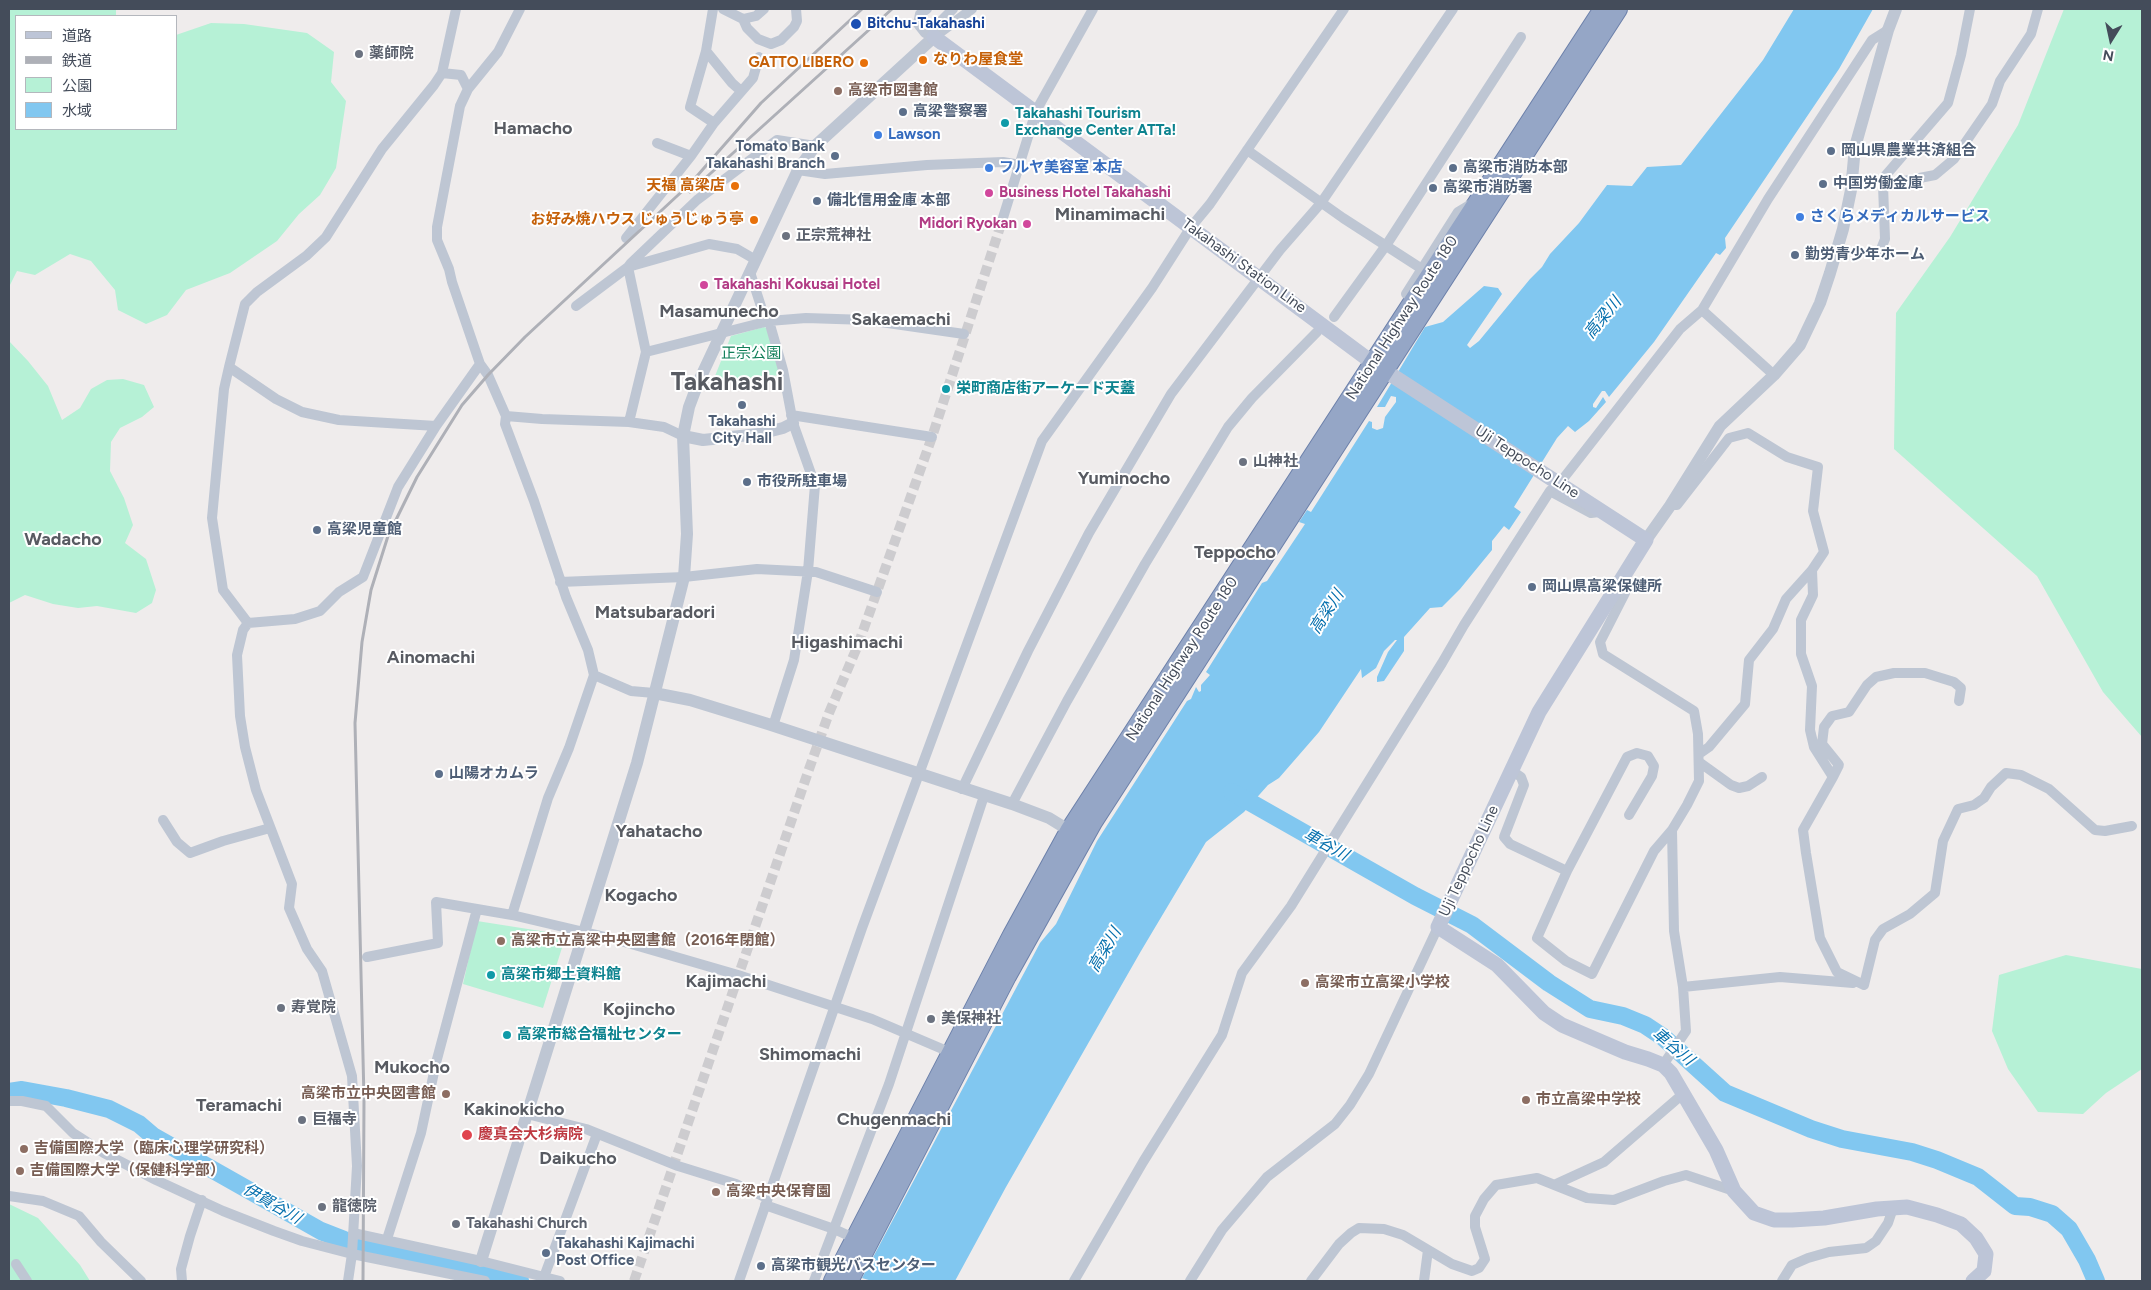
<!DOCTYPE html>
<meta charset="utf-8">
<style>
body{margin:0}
#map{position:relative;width:2151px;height:1290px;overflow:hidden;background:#efecec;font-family:Figtree,"Noto Sans JP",sans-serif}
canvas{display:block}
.frame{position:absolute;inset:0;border:10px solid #444c5a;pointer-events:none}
.legend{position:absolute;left:15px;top:15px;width:162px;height:115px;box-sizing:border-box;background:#fff;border:1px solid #b4b7bd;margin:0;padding:6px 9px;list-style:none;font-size:15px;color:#444c5a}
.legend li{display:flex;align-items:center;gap:10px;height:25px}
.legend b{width:25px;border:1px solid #b4b7bd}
.north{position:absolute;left:2086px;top:15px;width:50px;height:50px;-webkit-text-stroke:4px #fff;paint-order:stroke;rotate:190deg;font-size:14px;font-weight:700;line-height:20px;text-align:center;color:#444c5a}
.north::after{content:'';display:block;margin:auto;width:18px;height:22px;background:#444c5a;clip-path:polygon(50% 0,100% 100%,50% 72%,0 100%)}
</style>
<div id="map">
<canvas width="2151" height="1290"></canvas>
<div class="frame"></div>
<ul class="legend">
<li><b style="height:6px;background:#bdc5d7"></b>道路</li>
<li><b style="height:6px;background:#aeb0b7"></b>鉄道</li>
<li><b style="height:14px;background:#b6f1d6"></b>公園</li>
<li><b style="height:14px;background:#81c7f0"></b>水域</li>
</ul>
<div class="north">N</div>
</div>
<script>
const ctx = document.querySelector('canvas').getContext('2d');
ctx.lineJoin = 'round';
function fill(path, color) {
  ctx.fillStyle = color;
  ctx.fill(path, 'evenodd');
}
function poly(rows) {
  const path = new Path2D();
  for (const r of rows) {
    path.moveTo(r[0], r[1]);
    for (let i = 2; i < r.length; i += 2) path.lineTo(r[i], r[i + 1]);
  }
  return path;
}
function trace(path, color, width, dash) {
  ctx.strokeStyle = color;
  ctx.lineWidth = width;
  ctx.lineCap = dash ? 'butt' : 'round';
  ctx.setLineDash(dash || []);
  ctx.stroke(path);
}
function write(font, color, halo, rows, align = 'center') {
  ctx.font = font + ' Figtree,"Noto Sans JP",sans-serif';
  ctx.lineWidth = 4;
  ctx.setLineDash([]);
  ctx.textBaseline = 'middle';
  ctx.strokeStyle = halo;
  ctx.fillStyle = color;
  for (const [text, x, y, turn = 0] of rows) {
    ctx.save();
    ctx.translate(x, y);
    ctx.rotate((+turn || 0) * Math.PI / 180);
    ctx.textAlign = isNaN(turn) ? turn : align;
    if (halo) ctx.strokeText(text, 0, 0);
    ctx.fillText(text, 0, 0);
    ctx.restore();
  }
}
fill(poly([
 [9,9,116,9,116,16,16,16,16,129,176,129,176,35,211,23,244,24,307,33,334,52,331,82,346,101,336,168,320,195,299,214,277,241,230,273,186,290,167,315,146,324,118,310,115,290,91,261,70,254,35,275,17,271,9,287],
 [2064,9,2142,9,2142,737,2103,692,2037,576,1894,449,1896,313,1950,237,2018,125],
 [764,327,769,329,781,375,713,381,731,336],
 [9,341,28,361,48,386,62,420,80,408,91,389,107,380,123,379,144,385,154,407,142,417,120,428,111,442,110,471,124,498,133,525,125,543,146,559,156,590,152,603,136,613,97,606,78,608,53,604,25,595,9,603],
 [477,921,566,935,543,1008,463,984],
 [2066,955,2142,969,2142,1069,2106,1093,2083,1114,2038,1112,2008,1069,1992,1031,1999,975],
 [9,1204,38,1218,80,1265,90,1281,9,1281]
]), '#b6f1d6');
fill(poly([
 [1794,9,1873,9,1839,69,1725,238,1726,248,1720,255,1716,253,1654,342,1609,397,1605,391,1602,391,1593,404,1593,407,1596,408,1603,397,1606,402,1589,421,1575,432,1568,426,1557,438,1514,507,1521,512,1509,530,1504,526,1492,541,1492,550,1460,589,1442,607,1430,608,1404,637,1404,651,1384,681,1377,682,1377,677,1388,652,1397,640,1395,640,1384,651,1376,668,1362,678,1361,669,1319,732,1279,778,1268,785,1244,812,1206,842,1141,951,1006,1187,955,1281,872,1281,862,1278,1040,943,1056,924,1097,841,1187,701,1191,699,1196,687,1199,692,1201,691,1201,685,1210,675,1206,672,1262,583,1267,581,1305,524,1299,522,1307,510,1311,512,1369,421,1372,422,1372,428,1377,430,1383,428,1385,417,1396,402,1396,397,1391,396,1385,407,1377,407,1425,327,1443,322,1484,286,1498,288,1502,294,1467,345,1470,348,1479,341,1530,279,1542,267,1550,254,1579,223,1607,185,1632,186,1647,167,1681,165,1763,60]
]), '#81c7f0');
trace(poly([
 [1232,792,1415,896,1472,925,1549,983,1590,1009,1623,1016,1645,1025,1663,1037,1725,1093,1811,1129,1842,1139,1912,1152,1937,1160,1978,1177,2015,1206,2030,1207,2052,1214,2069,1229,2087,1260,2096,1281],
 [9,1092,22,1090,66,1098,109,1109,139,1124,153,1136,321,1231,344,1240,520,1281]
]), '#81c7f0', 18);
trace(poly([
 [634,1281,808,772,829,713,858,645,932,437,1002,221]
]), '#cdcccf', 10, [10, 5]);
const trunk = poly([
 [833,1281,1012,935,1069,831,1603,9],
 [849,1281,1007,976,1093,822,1618,9]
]);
trace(trunk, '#6c80aa', 20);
trace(poly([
 [456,9,442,73,461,75,468,89],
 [713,9,706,51,690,107,714,123],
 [723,9,743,19,747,28,758,39,771,44,781,40,794,27,797,21,796,9],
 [927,9,920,14,918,24,925,33,934,37],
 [743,19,756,16,764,9],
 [934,37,972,9],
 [934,37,938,24,953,9],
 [706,51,732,83,741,91],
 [657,143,691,156,714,123,753,78,759,57],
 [1247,150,1343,218,1422,269],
 [798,170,825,174,927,165,1003,162,1020,165],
 [1883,185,1935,175,1954,159,1992,104,2000,81,2031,34,2038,9],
 [1002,221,1036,111,1093,9],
 [626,238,691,156],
 [1879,254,1885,239,1883,185,1886,175,1948,103,1961,55,1970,9],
 [750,272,766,322],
 [1406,294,1458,212,1473,203],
 [576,306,628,267,709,244,737,249,756,260],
 [1702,310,1774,375],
 [1334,317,1387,244,1521,37],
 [769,321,783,370,793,423,815,485,808,571,794,660,773,726],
 [646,352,769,321,806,318,867,320,964,334],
 [229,367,245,304,257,292,306,256,326,237,382,149,434,85,442,73],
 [791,415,932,437],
 [506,416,542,419,629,422,664,427,683,436],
 [629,422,646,352,628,267,631,263,697,200,777,140,815,146],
 [1559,484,1680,329,1702,310,1768,199,1872,40,1888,30],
 [1674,505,1677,505,1729,438,1748,433,1787,457,1818,467,1813,511,1824,552,1812,570,1786,599,1773,629,1749,660,1745,704,1709,747,1699,754],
 [1812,570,1813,595,1801,620,1801,654,1812,686,1810,730,1814,747,1833,777,1803,830,1806,853,1820,938,1837,972,1864,985],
 [560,582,684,577,757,569,816,572,877,592],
 [1618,585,1625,593,1600,642,1603,654,1694,711,1698,734,1699,781,1687,805,1672,830,1654,851,1592,974,1566,961,1537,938,1567,871,1627,757,1637,753,1648,756,1654,766,1652,776,1629,815],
 [248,623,223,590,212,518,224,389,229,367,276,399,302,412,339,420,436,426],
 [594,675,631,691,654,693],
 [1699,762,1731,785,1739,788,1748,786,1762,777],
 [1511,770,1521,777,1524,785,1504,837,1510,844,1567,871],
 [1833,777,1839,765,1822,744,1824,727,1832,716,1849,712,1867,685,1876,677,1894,673,1925,673,1954,682,1961,688,1959,701],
 [962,789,1028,651,1089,533,1171,394,1280,250,1321,203,1453,9],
 [1012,804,1067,701,1145,564,1228,427,1252,398,1317,332],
 [163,820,177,842,190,853,223,841,270,828],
 [512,915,548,798,569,748,594,675,588,650,566,597,534,501,505,424,506,416,488,375,480,364,452,282,449,269,437,240,437,227,460,106,468,89,498,52,520,9],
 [367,957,438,943,436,902,512,915,614,939,738,975,872,1019,954,1054],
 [1864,985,1875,940,1883,929,1910,914,1935,893,1943,841,1958,809,1974,805,1984,798,1991,787,2006,773,2021,775,2049,789,2095,830,2105,831,2132,826],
 [1683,987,1780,977,1853,983],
 [1663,1065,1686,1031,1683,987,1674,931,1672,830],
 [9,1101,22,1101,46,1106,73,1133,104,1153,156,1180,223,1211,274,1231,302,1241,352,1254,485,1281],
 [527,1114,586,1129,678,1166,736,1184,767,1198],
 [1556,1184,1604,1162,1684,1093],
 [9,1196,43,1201,79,1216,101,1242,141,1281],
 [765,1205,834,1229,856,1239],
 [353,1233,481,1261,560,1281],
 [387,1239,421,1133,436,1063,477,909],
 [16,1264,27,1281],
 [544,1277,597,1134],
 [182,1281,181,1269,190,1236,202,1200],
 [348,1281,352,1254,357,1166,352,1076,322,971,307,949,289,908,292,884,256,790,245,747,240,716,237,655,243,630,248,623,295,619,320,611,339,592,363,577,398,487,436,426,480,364],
 [739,1281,862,928,1042,441,1152,288,1191,227,1210,204,1344,9],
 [814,1281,889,1084,984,796],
 [1074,1281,1143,1162,1222,1035,1242,973,1291,906,1442,663,1464,625,1550,491,1591,513,1599,512],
 [1190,1281,1222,1230,1267,1177,1335,1124,1350,1105,1369,1074,1438,927],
 [1311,1281,1339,1244,1351,1233,1359,1228,1384,1229,1403,1235,1452,1264,1472,1271,1479,1268,1485,1259,1475,1227,1475,1216,1484,1199,1496,1185,1537,1178,1587,1198,1614,1200,1664,1181,1686,1175,1734,1191],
 [1424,1281,1428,1250],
 [1782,1281,1792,1265,1808,1258,1829,1252,1866,1248,1876,1241,1888,1223,1893,1208]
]), '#bec6d3', 10);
trace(poly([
 [683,436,703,440,759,434,783,428,793,423],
 [1646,540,1670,506,1720,426,1774,375,1800,345,1820,303,1830,273,1843,229,1851,190,1855,147,1888,30,1896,9],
 [654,693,690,700,768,724,1012,804,1049,818,1075,834],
 [481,1261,637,763,684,577,687,534,683,436,689,407,698,383,798,170,815,146,934,37]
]), '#bec6d3', 12);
trace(poly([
 [934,37,1373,363,1646,540,1539,712,1438,927,1497,965,1544,1013,1562,1025,1625,1052,1648,1059,1663,1065,1671,1073,1716,1150,1734,1191,1754,1213,1774,1220,1792,1220,1824,1218,1877,1209,1907,1207,1937,1215,1961,1224,1976,1238,1986,1254,1984,1271,1973,1281]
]), '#bdc5d7', 15);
trace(trunk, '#95a6c6', 18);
trace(poly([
 [690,192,892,9],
 [363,1281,364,1099,355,723,362,642,371,590,388,536,417,477,462,405,488,375,525,337,690,184,761,103,862,9]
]), '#aeb0b7', 3);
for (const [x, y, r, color] of [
 [856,24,6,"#1a4fb4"],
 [359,54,5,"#6b7280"],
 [923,60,5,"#e8710a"],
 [864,63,5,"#e8710a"],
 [838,91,5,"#8d6e63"],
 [903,112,5,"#5c6f8a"],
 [1005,123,5,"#0f9aa8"],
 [878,135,5,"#3f7fe0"],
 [1831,151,5,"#5c6f8a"],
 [835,156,5,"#5c6f8a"],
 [989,168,5,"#3f7fe0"],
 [1453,168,5,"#5c6f8a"],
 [1823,184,5,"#5c6f8a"],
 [735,186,5,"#e8710a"],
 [1433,188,5,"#5c6f8a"],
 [989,193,5,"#d1479c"],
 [817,201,5,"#5c6f8a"],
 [1800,217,5,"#3f7fe0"],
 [754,220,5,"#e8710a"],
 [1027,224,5,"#d1479c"],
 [786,236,5,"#6b7280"],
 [1795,255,5,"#5c6f8a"],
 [704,285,5,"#d1479c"],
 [946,389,5,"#0f9aa8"],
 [742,405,5,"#5c6f8a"],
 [1243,462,5,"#6b7280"],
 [747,482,5,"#5c6f8a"],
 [317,530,5,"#5c6f8a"],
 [1532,587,5,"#5c6f8a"],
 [439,774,5,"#5c6f8a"],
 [501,941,5,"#8d6e63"],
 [491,975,5,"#0f9aa8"],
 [1305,983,5,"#8d6e63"],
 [281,1008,5,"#6b7280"],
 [931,1019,5,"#6b7280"],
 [507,1035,5,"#0f9aa8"],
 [446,1094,5,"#8d6e63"],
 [1526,1100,5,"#8d6e63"],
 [302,1120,5,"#6b7280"],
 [467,1135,6,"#e0444e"],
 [24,1149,5,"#8d6e63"],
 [20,1171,5,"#8d6e63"],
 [716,1192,5,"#8d6e63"],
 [322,1207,5,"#6b7280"],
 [456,1224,5,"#6b7280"],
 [546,1253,5,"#5c6f8a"],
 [761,1266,5,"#5c6f8a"]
]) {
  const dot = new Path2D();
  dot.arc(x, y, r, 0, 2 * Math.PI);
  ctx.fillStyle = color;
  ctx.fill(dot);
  trace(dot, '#fff', 2);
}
write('bold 15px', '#164399', '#fff', [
 ["Bitchu-Takahashi",867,24]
], 'left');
write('bold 15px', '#5b616d', '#fff', [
 ["薬師院",369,54],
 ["正宗荒神社",796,236],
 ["山神社",1253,462],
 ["寿覚院",291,1008],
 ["美保神社",941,1019],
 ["巨福寺",312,1120],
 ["龍徳院",332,1207],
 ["Takahashi Church",466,1224]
], 'left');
write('bold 15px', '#c56008', '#fff', [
 ["なりわ屋食堂",933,60,"left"],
 ["GATTO LIBERO",854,63],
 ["天福 高梁店",725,186],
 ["お好み焼ハウス じゅうじゅう亭",744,220]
], 'right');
write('bold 15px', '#785e54', '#fff', [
 ["高梁市図書館",848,91],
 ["高梁市立高梁中央図書館（2016年閉館）",511,941],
 ["高梁市立高梁小学校",1315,983],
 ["高梁市立中央図書館",436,1094,"right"],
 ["市立高梁中学校",1536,1100],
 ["吉備国際大学（臨床心理学研究科）",34,1149],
 ["吉備国際大学（保健科学部）",30,1171],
 ["高梁中央保育園",726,1192]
], 'left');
write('bold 15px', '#4e5e75', '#fff', [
 ["高梁警察署",913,112],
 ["Tomato Bank",825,147,"right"],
 ["Takahashi Branch",825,164,"right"],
 ["岡山県農業共済組合",1841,151],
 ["高梁市消防本部",1463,168],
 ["中国労働金庫",1833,184],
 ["高梁市消防署",1443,188],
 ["備北信用金庫 本部",827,201],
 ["勤労青少年ホーム",1805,255],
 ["Takahashi",742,422,"center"],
 ["City Hall",742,439,"center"],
 ["市役所駐車場",757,482],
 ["高梁児童館",327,530],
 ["岡山県高梁保健所",1542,587],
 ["山陽オカムラ",449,774],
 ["Takahashi Kajimachi",556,1244],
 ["Post Office",556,1261],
 ["高梁市観光バスセンター",771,1266]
], 'left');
write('bold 15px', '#0d838f', '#fff', [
 ["Takahashi Tourism",1015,114],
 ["Exchange Center ATTa!",1015,131],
 ["栄町商店街アーケード天蓋",956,389],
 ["高梁市郷土資料館",501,975],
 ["高梁市総合福祉センター",517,1035]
], 'left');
write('bold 15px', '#366cbe', '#fff', [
 ["Lawson",888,135],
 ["フルヤ美容室 本店",999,168],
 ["さくらメディカルサービス",1810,217]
], 'left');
write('bold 15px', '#b23c85', '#fff', [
 ["Business Hotel Takahashi",999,193],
 ["Midori Ryokan",1017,224,"right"],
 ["Takahashi Kokusai Hotel",714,285]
], 'left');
write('15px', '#444c5a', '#fff', [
 ["Takahashi Station Line",1244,266,36],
 ["National Highway Route 180",1402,318,-57],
 ["Uji Teppocho Line",1527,462,33],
 ["National Highway Route 180",1182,659,-57],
 ["Uji Teppocho Line",1469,861,-65]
]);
write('15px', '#117f59', '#fff', [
 ["正宗公園",751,354]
]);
write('bold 15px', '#be3a42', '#fff', [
 ["慶真会大杉病院",478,1135]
], 'left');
write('italic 16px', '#046fad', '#fff', [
 ["高梁川",1603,318,-51],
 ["高梁川",1327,612,-57],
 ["車谷川",1326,845,29],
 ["高梁川",1105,950,-59],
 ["車谷川",1673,1047,40],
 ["伊賀谷川",272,1204,30]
]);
write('bold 18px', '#585b62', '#fff', [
 ["Hamacho",533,129],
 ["Minamimachi",1110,215],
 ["Masamunecho",719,312],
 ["Sakaemachi",901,320],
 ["Yuminocho",1124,479],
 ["Wadacho",63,540],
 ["Teppocho",1235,553],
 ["Matsubaradori",655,613],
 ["Higashimachi",847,643],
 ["Ainomachi",431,658],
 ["Yahatacho",659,832],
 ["Kogacho",641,896],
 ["Kajimachi",726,982],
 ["Kojincho",639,1010],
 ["Shimomachi",810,1055],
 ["Mukocho",412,1068],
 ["Teramachi",239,1106],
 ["Kakinokicho",514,1110],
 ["Chugenmachi",894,1120],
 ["Daikucho",578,1159]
]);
write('bold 25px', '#585b62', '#fff', [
 ["Takahashi",727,383]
]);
</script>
